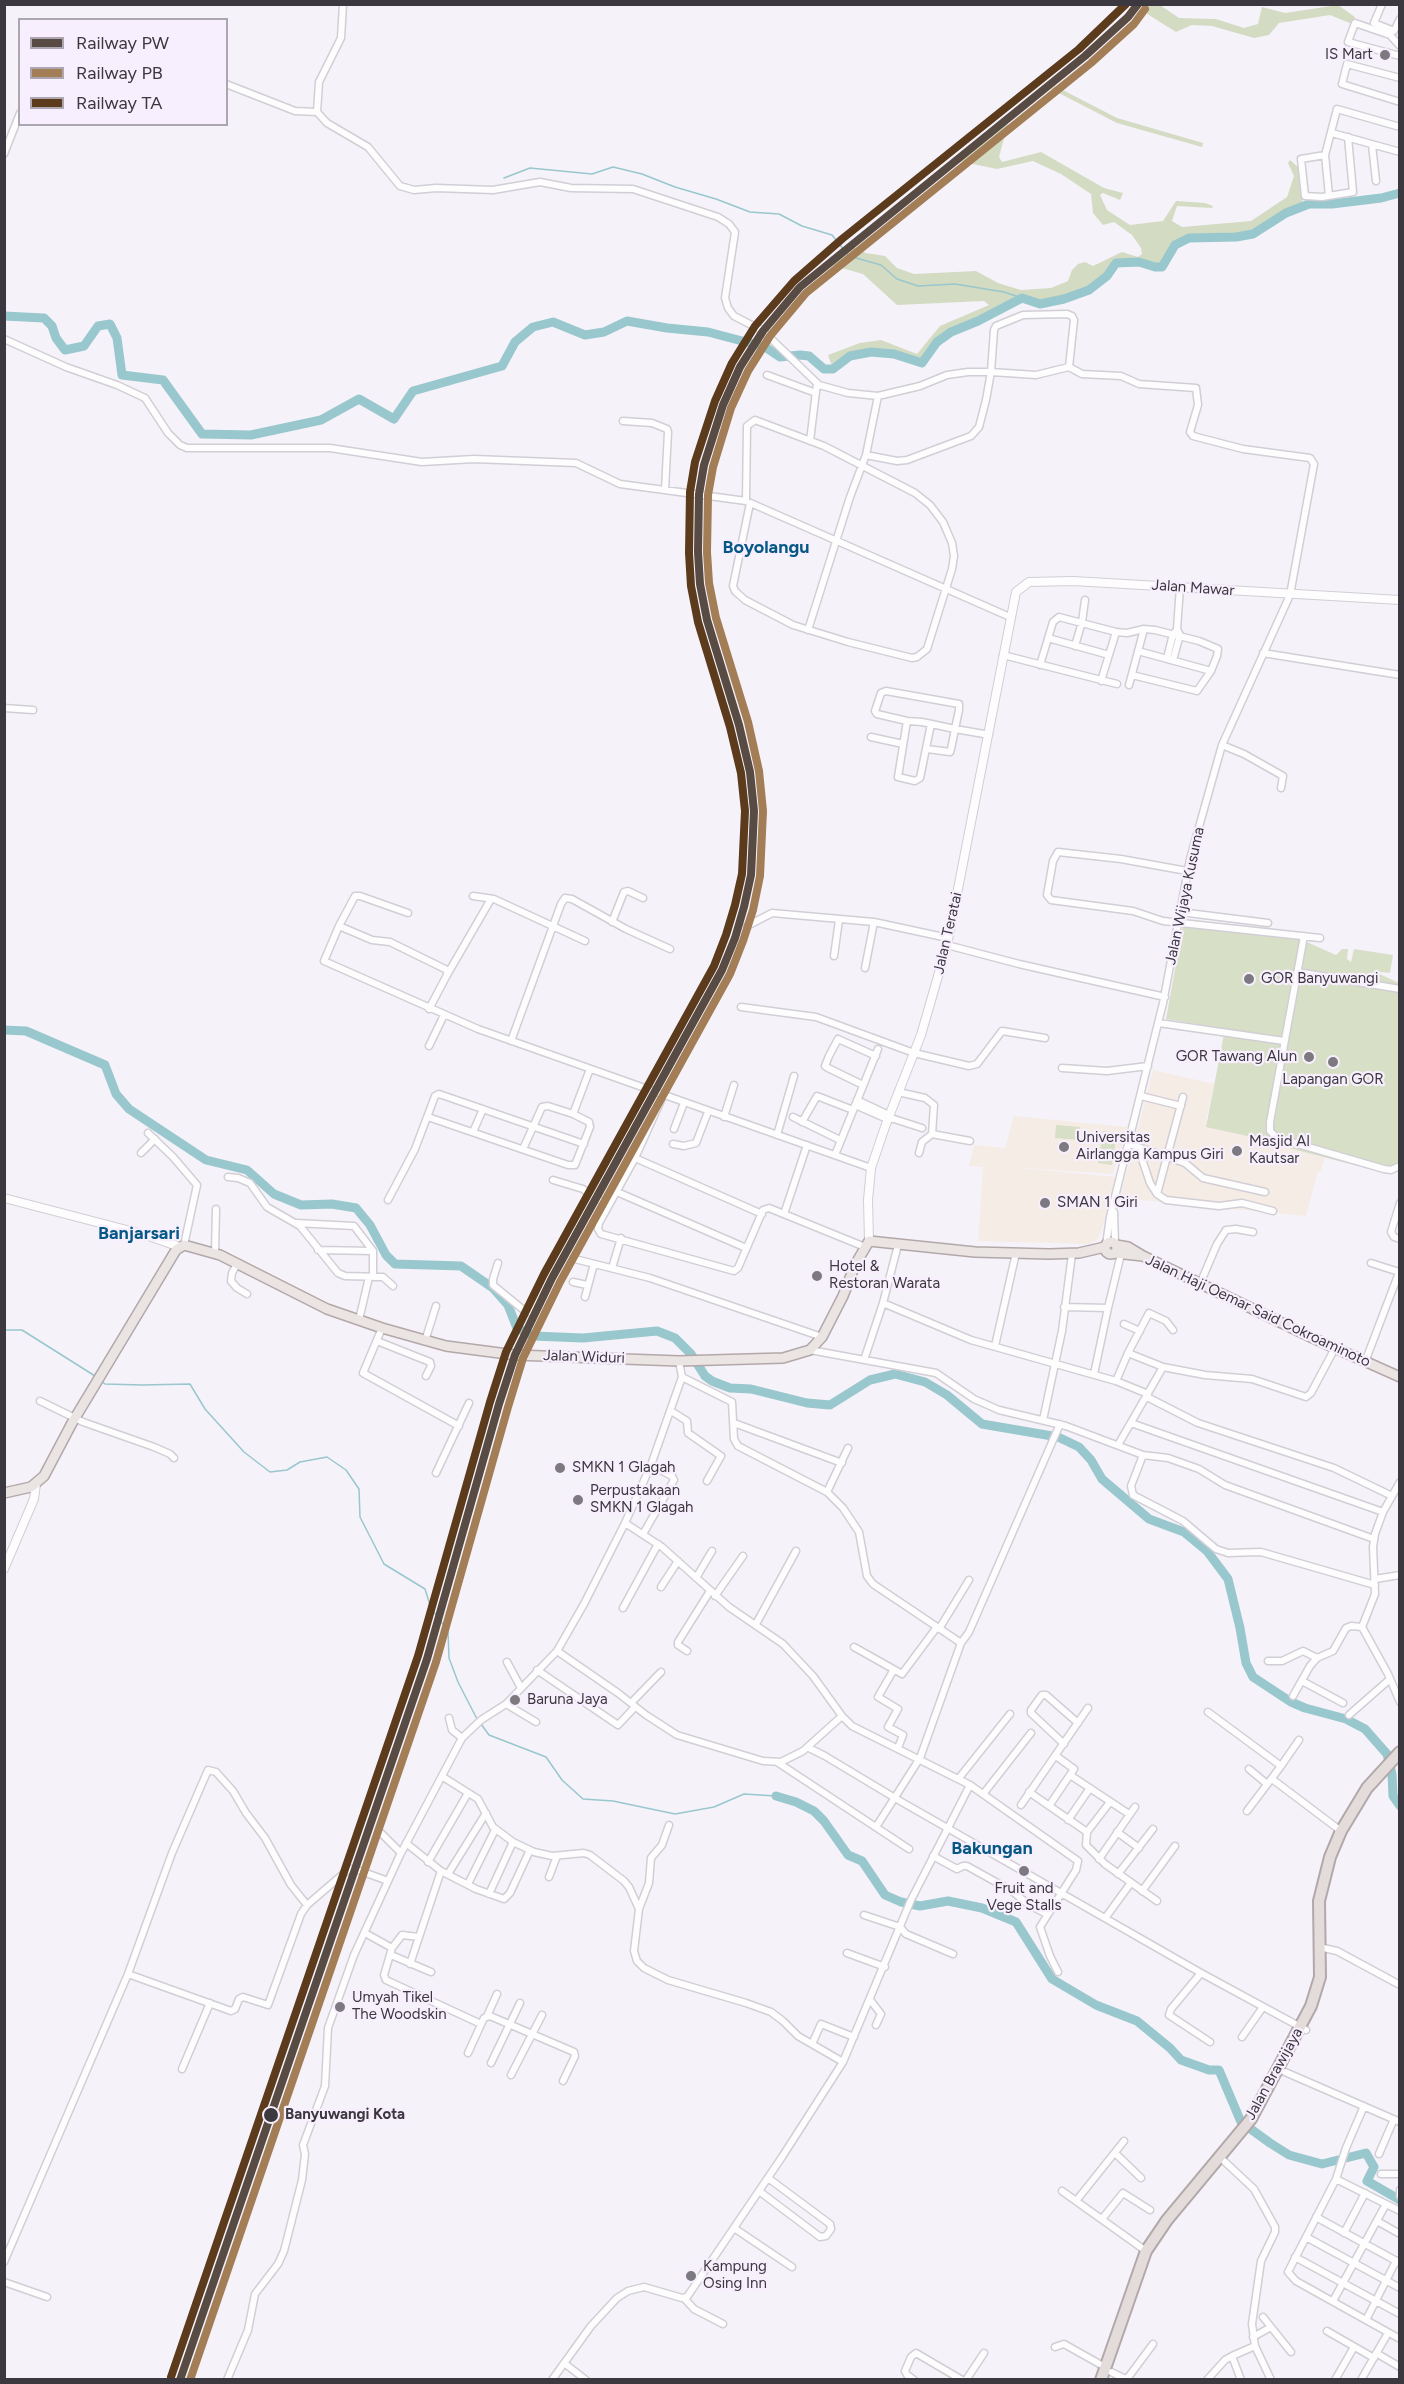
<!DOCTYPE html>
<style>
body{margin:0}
#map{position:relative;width:1404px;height:2384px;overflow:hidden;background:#f6f2fa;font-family:Figtree,sans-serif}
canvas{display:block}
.frame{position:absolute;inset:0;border:6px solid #3c383f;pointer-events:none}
.legend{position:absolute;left:18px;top:18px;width:210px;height:108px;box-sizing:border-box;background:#f7effd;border:2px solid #aca6b1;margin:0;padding:8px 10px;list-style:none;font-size:18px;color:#3c383f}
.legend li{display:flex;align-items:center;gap:12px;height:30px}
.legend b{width:30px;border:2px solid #aca6b1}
</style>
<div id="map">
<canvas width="1404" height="2384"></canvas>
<div class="frame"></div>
<ul class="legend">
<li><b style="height:8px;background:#574b43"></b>Railway PW</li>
<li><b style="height:8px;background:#a27d56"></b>Railway PB</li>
<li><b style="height:8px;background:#5b3b1b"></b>Railway TA</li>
</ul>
</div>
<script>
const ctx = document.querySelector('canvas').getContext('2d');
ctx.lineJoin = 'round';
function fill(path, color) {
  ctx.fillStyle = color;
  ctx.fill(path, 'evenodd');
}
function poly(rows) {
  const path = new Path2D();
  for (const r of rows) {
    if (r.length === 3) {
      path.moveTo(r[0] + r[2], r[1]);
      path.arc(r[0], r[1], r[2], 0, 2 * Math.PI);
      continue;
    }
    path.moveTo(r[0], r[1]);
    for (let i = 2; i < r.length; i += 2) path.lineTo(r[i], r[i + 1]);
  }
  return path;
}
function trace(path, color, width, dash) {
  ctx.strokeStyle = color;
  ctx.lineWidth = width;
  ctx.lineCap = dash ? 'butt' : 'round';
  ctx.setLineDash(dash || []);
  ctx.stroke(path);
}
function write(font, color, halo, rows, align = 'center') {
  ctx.font = font + ' Figtree,sans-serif';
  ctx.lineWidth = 4.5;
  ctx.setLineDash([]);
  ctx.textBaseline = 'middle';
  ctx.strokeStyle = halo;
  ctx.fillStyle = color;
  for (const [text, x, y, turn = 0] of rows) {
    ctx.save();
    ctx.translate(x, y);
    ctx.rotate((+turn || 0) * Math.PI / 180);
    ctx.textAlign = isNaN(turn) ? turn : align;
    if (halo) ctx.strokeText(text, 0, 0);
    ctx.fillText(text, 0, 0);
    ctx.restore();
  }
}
fill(poly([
 [1153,1070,1214,1084,1206,1120,1261,1139,1261,1141,1325,1158,1320,1172,1318,1171,1306,1216,1120,1198],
 [1014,1116,1128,1127,1113,1174,1010,1167,1116,1177,1102,1229,1097,1240,1088,1244,978,1241,983,1167,969,1166,974,1145,1005,1148]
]), '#f4ece5');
fill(poly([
 [1183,925,1300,939,1336,955,1342,949,1348,949,1347,959,1351,962,1354,949,1393,955,1390,973,1373,971,1399,983,1400,1167,1396,1171,1385,1173,1261,1141,1261,1139,1206,1127,1225,1029,1166,1019],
 [1056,1125,1080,1127,1078,1140,1055,1138],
 [1103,1131,1117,1133,1112,1165,1098,1163]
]), '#d8dfc7');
fill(poly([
 [1147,5,1160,5,1179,18,1216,19,1244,28,1258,24,1262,7,1285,13,1338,5,1355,17,1352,24,1330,15,1279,23,1269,35,1254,38,1212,26,1192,25,1176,32,1141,10],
 [1055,86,1117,118,1203,143,1202,147,1117,123,1051,89],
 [1008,123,999,157,1002,162,1041,152,1104,188,1123,193,1120,200,1103,193,1100,195,1107,210,1130,225,1163,221,1176,201,1205,203,1213,206,1212,208,1177,206,1172,221,1182,227,1251,221,1287,197,1294,176,1288,163,1290,160,1298,167,1303,206,1253,234,1236,237,1188,238,1175,245,1162,267,1155,267,1139,262,1116,263,1107,276,1089,290,1064,299,1040,304,1022,298,978,321,951,332,937,342,922,363,894,354,871,352,850,356,833,369,828,355,860,343,881,340,917,354,940,326,989,305,984,301,897,305,863,274,831,265,852,247,866,253,885,256,897,268,914,274,976,271,998,283,1021,290,1051,288,1068,281,1072,270,1078,264,1085,262,1093,266,1122,252,1138,257,1142,254,1141,248,1132,235,1114,222,1103,225,1093,213,1091,194,1061,174,1033,161,997,169,958,161]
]), '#d4dbc3');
trace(poly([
 [504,178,530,168,592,174,613,167,642,174,675,187,716,199,750,212,779,214,802,226,832,235,849,256,881,265,897,279,918,286,955,284,1004,292,1022,298],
 [4,1330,22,1330,95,1376],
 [101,1381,105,1384,142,1385,190,1384,205,1409,244,1452,270,1472,287,1470,300,1462,327,1457,346,1470,359,1489,360,1517,384,1564,425,1589,431,1608,448,1631,449,1658,458,1682,478,1721],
 [481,1724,489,1735,546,1757,562,1780,583,1799,613,1801,675,1814,714,1807,744,1794,776,1796]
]), '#98c7cd', 1.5);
trace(poly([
 [4,316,44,318,52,326,56,338,65,350,84,346,98,326,110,324,117,338,122,375,163,380,202,434,251,435,321,420,359,399,394,419,413,391,502,366,515,342,533,327,553,322,585,335,604,332,627,321,667,328,708,332,765,347,780,357,800,355,809,356,824,369,833,369,850,356,871,352,894,354,922,363,937,342,951,332,978,321,1022,298,1040,304,1064,299,1089,290,1107,276,1116,263,1139,262,1155,267,1162,267,1175,245,1189,238,1236,237,1253,234,1286,213,1309,204,1332,204,1381,198,1400,193],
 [4,1030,26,1031,105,1065,116,1094,129,1109,206,1160,247,1170,274,1194,301,1205,332,1204,356,1208,370,1225,386,1255,395,1264,461,1266,493,1288,508,1305,517,1328,533,1336,583,1338,657,1331,675,1338,691,1354,705,1376,712,1381,730,1388,751,1389,807,1403,830,1405,870,1380,895,1374,925,1382,947,1395,982,1424,1058,1437,1079,1447,1091,1460,1102,1479,1149,1519,1184,1532,1207,1551,1228,1579,1240,1628,1246,1663,1253,1677,1291,1702,1305,1708,1346,1719,1365,1729,1387,1754,1392,1774,1393,1796,1400,1806],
 [776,1796,796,1802,814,1811,824,1821,848,1855,862,1861,885,1895,901,1902,920,1906,948,1901,982,1908,1016,1922,1052,1979,1096,2005,1137,2021,1170,2048,1181,2060,1209,2070,1219,2070,1241,2122,1270,2143,1289,2155,1322,2164,1366,2153,1374,2167,1367,2181,1400,2200]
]), '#98c7cd', 9);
const minor = poly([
 [343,4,341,38,319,82,317,112,327,123,368,147,400,186,414,190,436,188,493,190,540,182,571,188,633,189,718,217,729,224,735,232,725,298,728,308,734,316,763,331,819,385,848,393,878,396,866,455,850,497,808,630],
 [1382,4,1374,23,1394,31,1400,19],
 [1400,46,1390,35,1355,23,1348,42,1400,56],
 [1400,78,1347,64,1342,84,1400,102],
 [226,84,295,111,317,112],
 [1332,133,1400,152],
 [1348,137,1353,192,1322,197,1305,196,1301,159,1325,155,1337,109,1400,127],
 [1372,145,1376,181],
 [4,154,20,113],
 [1325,155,1329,196],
 [4,339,66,367,117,385,145,398,168,433,180,445,187,448,330,448,422,462,474,459,576,463,620,484,746,501,1010,617],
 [1069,367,1082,374,1121,376,1139,384,1196,388,1198,405,1190,432,1193,436,1243,449,1310,458,1314,464,1290,595,1222,745,1190,859,1163,1003,1110,1217,1106,1245],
 [767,375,816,393],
 [623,421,652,423,667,429,668,432,665,490],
 [810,441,817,383],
 [866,455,897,461,907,460,971,436,979,427,986,400,991,372,994,330,996,326,1023,315,1067,314,1072,316,1074,320,1069,367,1036,375,991,372,968,372,947,375,920,386,878,396],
 [746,501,747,426,755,420,824,446,915,493,930,505,943,522,952,543,954,556,952,569,927,649,917,657,912,658,848,642,793,625,745,600,735,591,733,586,750,503],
 [1048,638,1109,655],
 [1075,646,1082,622,1085,600],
 [1138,651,1211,671],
 [1263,653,1400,675],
 [1003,655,1117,684],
 [1167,658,1173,634,1176,631],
 [1173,660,1180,635,1177,629,1180,587],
 [1040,665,1053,622,1059,617,1116,632,1127,633,1144,629,1155,630,1199,641,1218,649,1217,656,1211,671,1197,691,1132,675],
 [1101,681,1116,632],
 [1129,685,1144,629],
 [4,708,33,710],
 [907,721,898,777,915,781,920,778,931,724],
 [871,737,903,744],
 [1222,745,1244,754,1283,776,1281,788],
 [927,749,950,752,951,749,955,729,959,710,959,704,886,691,881,693,875,711,877,714,907,721,922,722,955,729,984,734,989,734],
 [1187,871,1121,859,1058,852,1053,861,1047,895,1051,900,1133,911,1163,921,1320,938],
 [473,896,494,899,585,941],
 [1180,912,1268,923],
 [408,913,360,896,355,896,339,926,324,961,478,1029,871,1168],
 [612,922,624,892,628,891,643,898],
 [339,926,372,940,390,942,447,970,447,975,429,1009],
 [747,926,772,913,874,922,948,938],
 [1304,936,1270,1122,1270,1131,1277,1138,1384,1169,1391,1170,1400,1166],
 [947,945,1019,964,1165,997],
 [834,956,839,920],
 [865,968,874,922],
 [1297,972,1400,989],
 [447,975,491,899],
 [741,1007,816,1017,914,1053,969,1066,977,1064,1002,1031,1045,1038],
 [1159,1023,1284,1041],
 [511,1041,561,904,565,898,572,899,626,929,670,949],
 [429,1046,444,1015],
 [1062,1068,1107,1071,1148,1066],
 [863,1085,828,1068,825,1066,829,1056,838,1039,876,1056],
 [898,1092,925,1098,934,1105,932,1134,922,1142,919,1153],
 [663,1096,635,1158,599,1223,598,1229,601,1234,734,1271,738,1268,763,1210,769,1208,865,1247],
 [1141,1096,1181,1106],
 [1183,1097,1157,1194,1166,1200,1219,1206,1242,1203,1273,1211],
 [857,1100,891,1116],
 [855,1105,887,1119,894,1119,922,1128],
 [428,1117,568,1165,575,1165,590,1127,589,1122,573,1114,590,1069],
 [724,1117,734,1085],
 [793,1117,840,1140],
 [802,1122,817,1096,853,1110],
 [674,1129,684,1103],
 [473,1132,483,1109],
 [148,1133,173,1157,197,1185,184,1245],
 [932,1134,970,1141],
 [777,1135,794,1076],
 [673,1144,684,1146,696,1143,708,1112],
 [1129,1144,1185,1163,1203,1178,1265,1192],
 [1138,1147,1150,1183,1157,1194],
 [523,1149,542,1107,548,1106,573,1114],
 [141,1153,155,1139],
 [835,1155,878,1049],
 [635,1158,762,1214],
 [228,1177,238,1178,250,1183,267,1207,300,1226,338,1273,345,1276,383,1277,393,1286],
 [553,1180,583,1189,608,1206],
 [617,1192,746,1248],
 [388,1200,415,1149,435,1096,439,1094,584,1144],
 [1400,1203,1391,1232,1394,1237,1400,1239],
 [1114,1212,1115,1244],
 [784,1214,807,1145],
 [296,1223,354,1226,373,1251,373,1277],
 [318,1250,373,1251],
 [215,1253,216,1209],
 [575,1259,650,1278,822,1337],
 [498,1263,493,1279,493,1285,526,1312,530,1312,546,1278,651,1091],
 [1371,1263,1399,1272],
 [237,1264,232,1273,231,1281,237,1288,247,1294],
 [612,1268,621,1238],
 [573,1282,587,1285],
 [1200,1284,1217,1244,1226,1230,1236,1229,1253,1232],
 [585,1297,594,1264],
 [883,1303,971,1340,1116,1381,1128,1353,1163,1367],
 [1064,1307,1108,1308,1121,1254],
 [359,1320,369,1277],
 [1124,1324,1140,1331],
 [382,1328,363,1373,459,1426],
 [377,1341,430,1362,431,1366,426,1376],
 [425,1341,436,1306],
 [995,1346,1016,1253],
 [810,1350,936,1373,974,1399,999,1410,1066,1426,1143,1455,1168,1458,1199,1469,1225,1485,1374,1539],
 [1128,1353,1149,1313,1166,1321,1173,1330],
 [864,1360,883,1303,898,1245],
 [1365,1362,1400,1270],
 [1094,1374,1108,1308],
 [682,1377,732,1402,734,1439,738,1446,827,1492,843,1508,859,1532,867,1576,873,1584,961,1643,920,1758,876,1827],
 [1116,1381,1148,1394],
 [1147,1397,1198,1423,1334,1468,1392,1496],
 [40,1401,83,1422,154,1447,170,1454,174,1458],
 [671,1411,687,1421,688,1433,721,1456,707,1481],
 [1043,1420,1062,1331,1072,1254],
 [734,1423,842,1463],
 [1131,1423,1383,1512],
 [1118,1445,1163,1367,1205,1375,1252,1379,1306,1397,1311,1393,1335,1348],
 [1143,1455,1131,1486,1133,1495,1183,1521,1216,1549,1228,1553,1261,1552,1375,1585],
 [436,1473,469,1403],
 [1400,1482,1383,1512,1375,1534,1373,1547,1375,1594,1362,1627,1388,1674,1400,1702],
 [827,1492,848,1448],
 [625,1523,662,1547,729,1607,783,1644,813,1676,842,1716,852,1726,970,1785,1078,1861,1076,1870,1040,1927,1050,1956,1058,1972],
 [643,1534,674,1480,672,1476,651,1465],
 [696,1578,712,1551],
 [1375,1579,1400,1575],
 [661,1587,678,1561],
 [715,1596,743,1556],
 [623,1608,658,1544],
 [756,1624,796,1551],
 [939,1629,969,1580],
 [961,1643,969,1632,1060,1424],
 [854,1647,902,1674,937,1627],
 [557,1651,618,1693,646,1715,677,1735,763,1761,781,1762,803,1751,842,1716],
 [687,1651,678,1645,678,1642,710,1591],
 [1268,1661,1282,1661,1303,1651,1317,1658],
 [507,1662,521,1688],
 [537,1670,618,1725,635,1707],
 [893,1671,878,1697,898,1709,888,1727,903,1735,898,1748],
 [1302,1681,1343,1703],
 [1293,1696,1310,1666,1317,1658,1333,1651,1346,1628,1351,1626,1362,1627],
 [631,1703,661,1672],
 [506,1704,536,1722],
 [1208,1712,1281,1766,1247,1811],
 [1349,1715,1390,1679],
 [449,1718,452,1730,462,1738],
 [1064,1744,1031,1713,1031,1710,1042,1695,1046,1695,1078,1723],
 [809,1748,825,1756,900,1801,1201,1973,1306,2030],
 [777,1762,909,1849],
 [1281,1766,1299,1740],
 [1249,1769,1267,1784],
 [1070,1775,1129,1814],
 [443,1777,478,1799,493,1827,513,1842,534,1852,552,1856,584,1853,590,1855,624,1881,629,1887,639,1909,634,1951,637,1961,644,1968,668,1980,746,2003,771,2012,783,2021,798,2036,843,2062],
 [959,1778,1010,1714],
 [1272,1779,1341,1831],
 [1029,1792,1087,1832],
 [984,1793,1031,1733],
 [1110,1802,1087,1832,1086,1845,1105,1864,1157,1901],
 [1021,1805,1088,1708],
 [1049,1806,1074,1769,1056,1756],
 [1068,1820,1090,1788],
 [379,1831,401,1853],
 [1117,1832,1139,1848],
 [406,1843,441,1871,476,1889,504,1899,510,1893,530,1850],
 [933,1856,957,1869,963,1866,967,1866,1012,1891,1029,1905,1047,1914],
 [1099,1859,1135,1807],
 [428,1862,468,1793],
 [448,1874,486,1813],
 [1118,1874,1153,1829],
 [549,1877,557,1856],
 [468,1884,495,1830],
 [1142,1891,1175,1846],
 [489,1894,513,1842],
 [639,1909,649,1883,651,1858,662,1845,669,1825],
 [864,1915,900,1927,906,1934,953,1954],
 [1106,1917,1130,1884],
 [365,1933,392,1948,384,1975,386,1980,481,2024],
 [1319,1947,1337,1951,1400,1985],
 [392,1948,402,1935,419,1937],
 [847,1953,885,1967],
 [391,1955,431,1972],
 [410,1964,441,1871],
 [1201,1973,1171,2009,1169,2015,1210,2042],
 [128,1974,231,2011,235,2009,239,1999,243,1997,268,2005,301,1914,307,1905,349,1869,355,1869,388,1881],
 [871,2001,881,2014,876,2025],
 [487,2016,497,1994],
 [1242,2037,1263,2007],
 [812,2044,821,2024,854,2037],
 [468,2053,484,2018,490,2016,574,2052,575,2056,563,2081],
 [491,2063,520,2003],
 [182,2069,210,2003],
 [1285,2072,1400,2122],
 [511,2075,542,2015],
 [1364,2106,1346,2148,1336,2179,1288,2272,1296,2281,1400,2339],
 [1115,2153,1141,2178],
 [1379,2154,1394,2119],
 [1224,2161,1254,2189,1275,2227,1275,2232,1261,2261,1252,2324,1255,2346,1271,2380],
 [1381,2174,1400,2174],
 [1336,2179,1400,2211],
 [1400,2190,1400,2196],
 [759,2191,820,2237,826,2236,831,2229,830,2224,768,2178],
 [1062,2191,1146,2251],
 [1076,2201,1124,2141],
 [1316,2217,1400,2263],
 [1102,2219,1123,2193,1150,2210],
 [1377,2221,1400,2234],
 [734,2228,792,2267],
 [1344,2233,1365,2193],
 [1306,2237,1400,2288],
 [1295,2257,1400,2314],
 [4,2262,128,1974,172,1853,208,1770,216,1772,233,1791,246,1813,265,1838,291,1885,307,1905],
 [4,2282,47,2297],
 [684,2298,694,2309,723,2324],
 [1333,2301,1386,2204],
 [1263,2317,1291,2352],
 [1366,2320,1396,2261],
 [1327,2331,1374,2358],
 [1253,2337,1271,2327],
 [1055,2347,1064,2344,1105,2367],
 [1376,2353,1400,2367],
 [1232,2356,1255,2346],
 [564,2363,586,2380],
 [1111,2372,1128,2380],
 [1127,2379,1153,2344],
 [227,2380,248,2330,255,2294,278,2264,284,2251,302,2180,305,2154,303,2145,325,2086,328,2028,354,1955,400,1855,462,1738,481,1720,506,1704,557,1651,584,1604,625,1523,651,1465,682,1377,679,1361],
 [552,2380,591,2326,617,2298,628,2291,644,2287,682,2298,687,2297,782,2157,843,2062,911,1900,970,1785],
 [914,2380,907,2375,905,2371,911,2357,916,2353,962,2380],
 [966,2380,984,2353],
 [1207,2380,1225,2360,1232,2356,1241,2380],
 [1335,2380,1354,2347],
 [1361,2380,1388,2333]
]);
const tertiary = poly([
 [4,1198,146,1235,180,1247],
 [869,1241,868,1200,871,1168,886,1124,921,1035,947,945,1016,592,1029,582,1073,581,1400,600],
 [4,1569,34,1499,36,1484]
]);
const primary = poly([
 [1111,1248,6],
 [1116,1245,1128,1247,1143,1256],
 [1115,1253,1143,1256,1315,1339,1400,1377],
 [4,1493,31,1487,44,1476,72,1423,176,1250,184,1245,220,1255,327,1309,382,1328,446,1346,515,1355,679,1361,783,1358,810,1350,822,1337,843,1296,855,1265,869,1241,975,1252,1049,1254,1079,1253,1105,1247]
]);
const trunk = poly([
 [1101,2380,1146,2251,1167,2220,1251,2119,1311,2006,1320,1977,1319,1901,1330,1857,1341,1831,1367,1788,1400,1752]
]);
trace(minor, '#d2ced5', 9);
trace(tertiary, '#d2ced5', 10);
trace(primary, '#b3a8a9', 12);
trace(trunk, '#b3a8a9', 14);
trace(minor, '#fefdfe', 6);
trace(tertiary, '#fefdfe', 8);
trace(primary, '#eae4e3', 9);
trace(trunk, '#e3dcda', 10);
trace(poly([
 [180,2380,427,1659,499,1404,515,1355,552,1278,722,970,735,938,744,907,751,875,754,811,750,772,739,725,707,620,700,584,698,552,699,494,704,465,723,405,740,367,763,331,800,287,1085,56,1128,17,1138,4]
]), '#574b43', 8);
trace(poly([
 [190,2380,436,1662,508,1407,523,1358,560,1282,730,974,743,941,753,910,760,876,763,811,759,771,748,722,716,618,709,583,707,552,708,495,713,467,731,408,748,371,770,336,806,293,1091,63,1134,24,1145,9]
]), '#a27d56', 8);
trace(poly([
 [171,2377,418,1656,490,1402,506,1352,544,1274,714,966,726,935,735,905,742,874,745,811,741,773,730,727,698,622,691,586,689,553,690,492,695,462,715,401,732,363,755,326,794,281,842,239,1079,49,1126,4]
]), '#5b3b1b', 8);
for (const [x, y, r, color] of [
 [1385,55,6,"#7d7980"],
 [1249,979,6,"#7d7980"],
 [1309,1057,6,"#7d7980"],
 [1333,1062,6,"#7d7980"],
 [1064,1147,6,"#7d7980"],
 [1237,1151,6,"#7d7980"],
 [1045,1203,6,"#7d7980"],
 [817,1276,6,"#7d7980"],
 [560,1468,6,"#7d7980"],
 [578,1500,6,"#7d7980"],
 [515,1700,6,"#7d7980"],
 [1024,1871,6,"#7d7980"],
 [340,2007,6,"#7d7980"],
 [271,2115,8,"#3c383f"],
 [691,2276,6,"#7d7980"]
]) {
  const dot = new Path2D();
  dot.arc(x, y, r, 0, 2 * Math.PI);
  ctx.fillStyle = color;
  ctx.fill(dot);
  trace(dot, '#f7effd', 2);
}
write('15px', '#3c383f', '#f7effd', [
 ["IS Mart",1373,55,"right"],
 ["GOR Banyuwangi",1261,979],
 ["GOR Tawang Alun",1297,1057,"right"],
 ["Lapangan GOR",1333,1080,"center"],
 ["Universitas",1076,1138],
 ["Airlangga Kampus Giri",1076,1155],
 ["Masjid Al",1249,1142],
 ["Kautsar",1249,1159],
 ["SMAN 1 Giri",1057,1203],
 ["Hotel &",829,1267],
 ["Restoran Warata",829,1284],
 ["SMKN 1 Glagah",572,1468],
 ["Perpustakaan",590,1491],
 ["SMKN 1 Glagah",590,1508],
 ["Baruna Jaya",527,1700],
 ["Fruit and",1024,1889,"center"],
 ["Vege Stalls",1024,1906,"center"],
 ["Umyah Tikel",352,1998],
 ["The Woodskin",352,2015],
 ["Kampung",703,2267],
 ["Osing Inn",703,2284]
], 'left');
write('15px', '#3c383f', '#f7effd', [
 ["Jalan Mawar",1193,588,4],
 ["Jalan Wijaya Kusuma",1185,896,-78],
 ["Jalan Teratai",948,933,-77],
 ["Jalan Haji Oemar Said Cokroaminoto",1258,1311,25],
 ["Jalan Widuri",584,1357,2],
 ["Jalan Brawijaya",1274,2074,-61]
]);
write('bold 15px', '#3c383f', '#f7effd', [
 ["Banyuwangi Kota",285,2115]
], 'left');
write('bold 18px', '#055784', '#f7effd', [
 ["Boyolangu",766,548],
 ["Banjarsari",139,1234],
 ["Bakungan",992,1849]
]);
</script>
